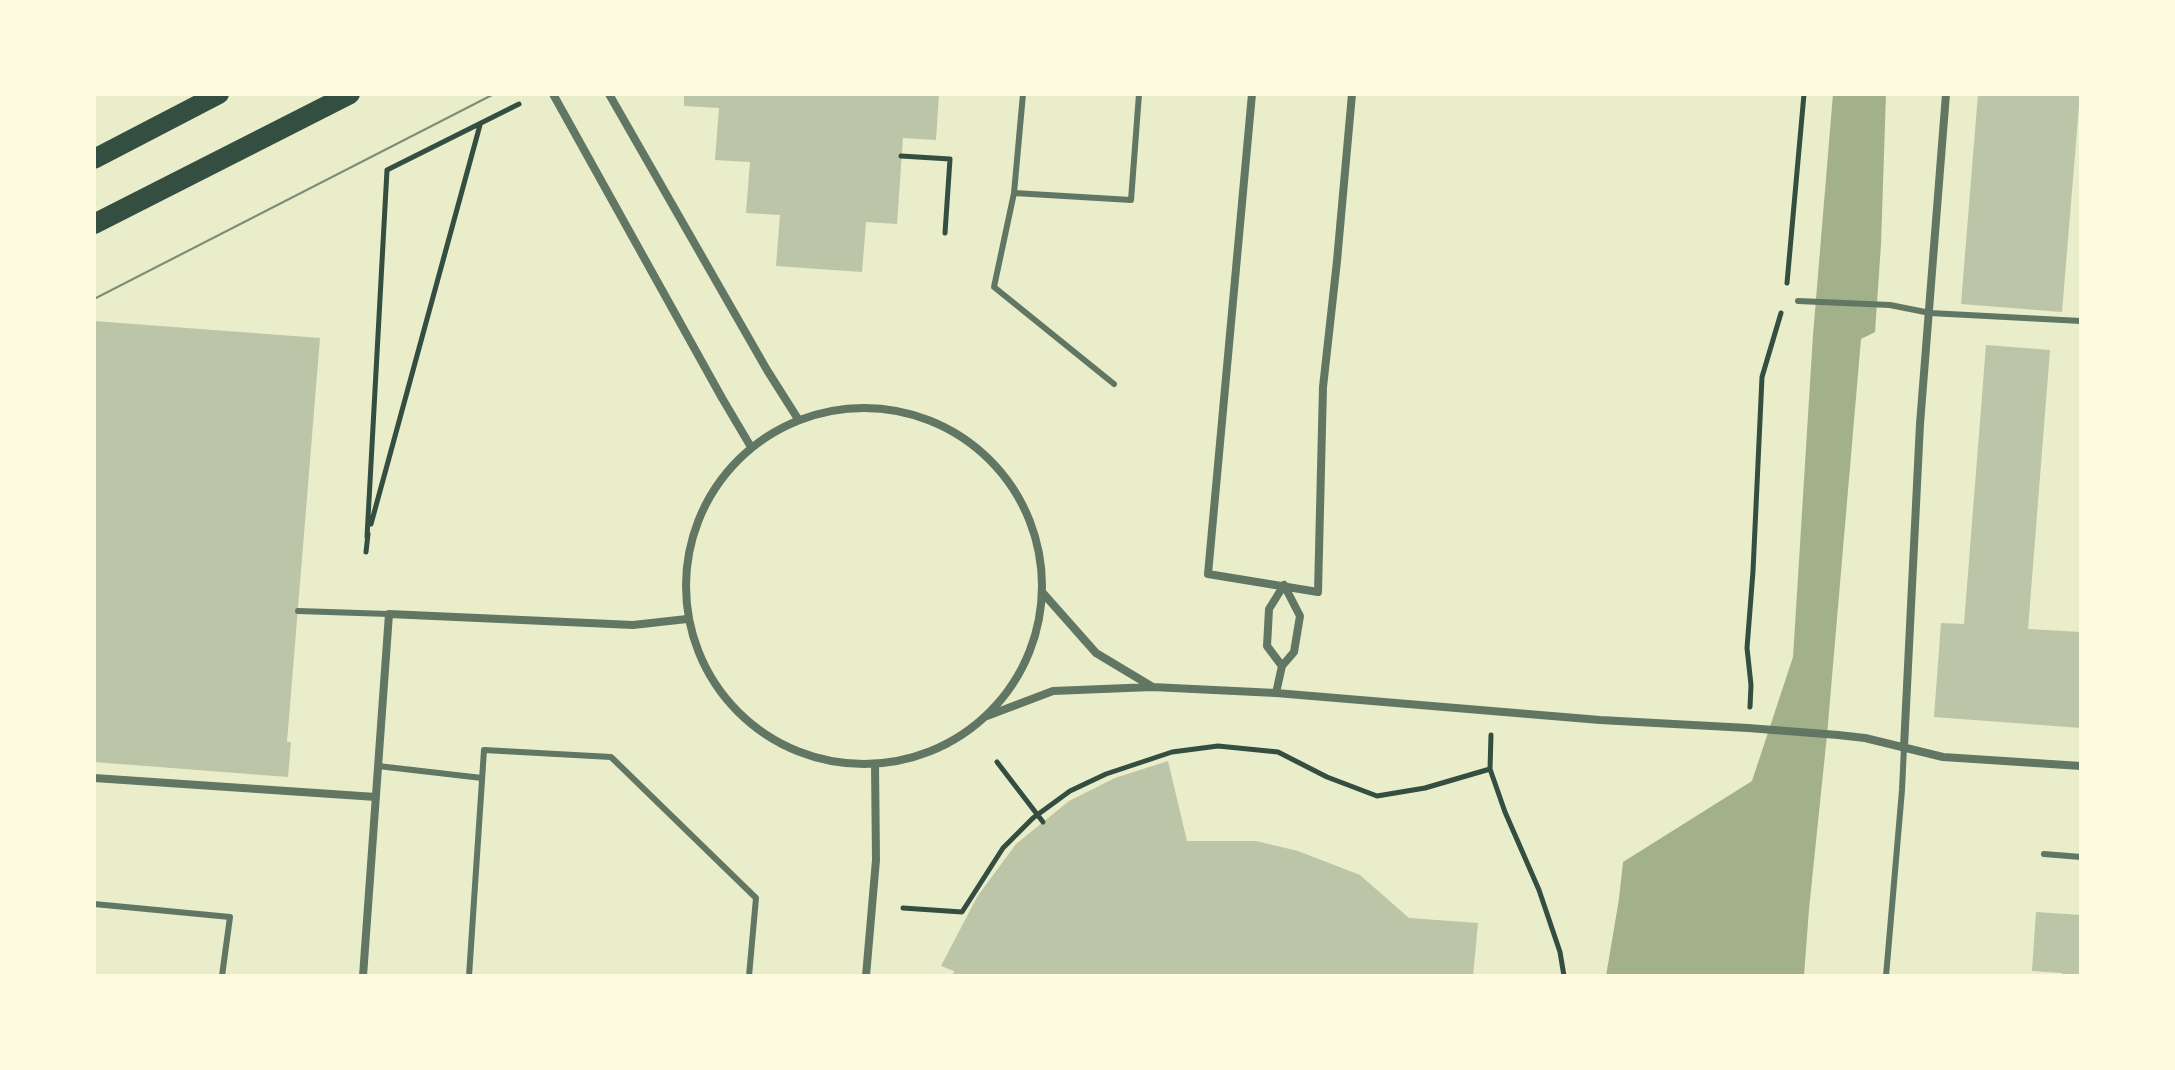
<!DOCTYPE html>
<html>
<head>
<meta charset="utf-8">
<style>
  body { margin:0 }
  #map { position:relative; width:2175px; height:1070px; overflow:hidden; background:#e9edc9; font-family:Bitter,serif }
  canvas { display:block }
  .frame { position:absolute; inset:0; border:96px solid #fefae0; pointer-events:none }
</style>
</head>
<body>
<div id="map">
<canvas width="2175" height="1070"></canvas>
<div class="frame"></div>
</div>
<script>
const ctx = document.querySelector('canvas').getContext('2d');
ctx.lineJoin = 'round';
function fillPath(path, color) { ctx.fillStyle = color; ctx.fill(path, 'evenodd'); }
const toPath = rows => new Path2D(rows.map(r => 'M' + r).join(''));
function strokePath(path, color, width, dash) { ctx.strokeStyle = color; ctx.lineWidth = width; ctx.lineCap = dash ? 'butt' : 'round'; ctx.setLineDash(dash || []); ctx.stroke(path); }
const water = toPath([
  [1833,94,1886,94,1881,244,1875,332,1861,339,1827,735,1809,909,1804,976,1606,976,1619,899,1623,862,1752,781,1793,657,1813,335]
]);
const building = toPath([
  [684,94,939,94,936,140,903,138,897,224,866,222,862,272,776,266,780,215,746,213,750,162,715,160,719,108,684,106],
  [1978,94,2080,94,2062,312,1961,304],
  [94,321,320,338,287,742,291,742,288,777,94,762],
  [1986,345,2050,350,2028,629,2081,632,2081,728,1934,717,1941,623,1964,624],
  [1168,761,1187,841,1256,841,1298,851,1360,875,1409,918,1478,923,1473,976,953,976,954,971,941,966,977,897,1016,844,1069,801,1115,778],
  [2036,912,2081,915,2081,976,2061,976,2062,973,2032,971]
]);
const path = toPath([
  [901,156,950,159,945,233],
  [1787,283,1804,94],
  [371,524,480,125],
  [367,537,387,170,519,104],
  [366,552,368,534],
  [1750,707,1751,685,1747,648,1753,571,1762,377,1781,313],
  [1491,735,1490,769,1505,812,1539,890,1560,952,1564,976],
  [997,762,1043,822],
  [903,908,962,912,1003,848,1033,818,1070,791,1106,774,1172,752,1218,746,1278,752,1327,777,1377,796,1425,788,1490,769]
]);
const service = toPath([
  [1023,94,1014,193,1131,200,1139,94],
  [1014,193,994,287,1114,384],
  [1798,301,1890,305,1930,313,2081,321],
  [298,611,389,614],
  [378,766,482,778],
  [2044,854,2081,857],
  [94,904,230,917,222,976],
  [469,976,484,750,611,757,756,898,749,976],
  [1886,976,1902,790,1904,747]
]);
const minor = toPath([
  [553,94,722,398,751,447],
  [609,94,767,370,798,419],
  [1252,94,1208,574,1318,592,1323,387,1337,261,1352,94],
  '686 586a178 178 0 1 1 356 0a178 178 0 1 1-356 0Z',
  [1042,592,1096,653,1151,686],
  [1282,666,1267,646,1269,609,1284,585],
  [1276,693,1282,666,1294,652,1300,616,1284,585],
  [987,716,1053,691,1152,687,1276,693,1600,720,1748,728,1838,735,1865,738,1943,757,2081,766],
  [1904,747,1920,424,1946,94],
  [94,778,376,797],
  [363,976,389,614,633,625,687,619],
  [866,976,876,860,875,764]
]);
const primary = toPath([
  [94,159,219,94],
  [94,224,350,94]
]);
const tram = toPath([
  [94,299,494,94]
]);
fillPath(water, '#a3b18a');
fillPath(building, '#bcc5a7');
strokePath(path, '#344e41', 5);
strokePath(service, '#617663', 6);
strokePath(minor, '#617663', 8);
strokePath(primary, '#344e41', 20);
strokePath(tram, '#7c8e77', 2);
</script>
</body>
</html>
